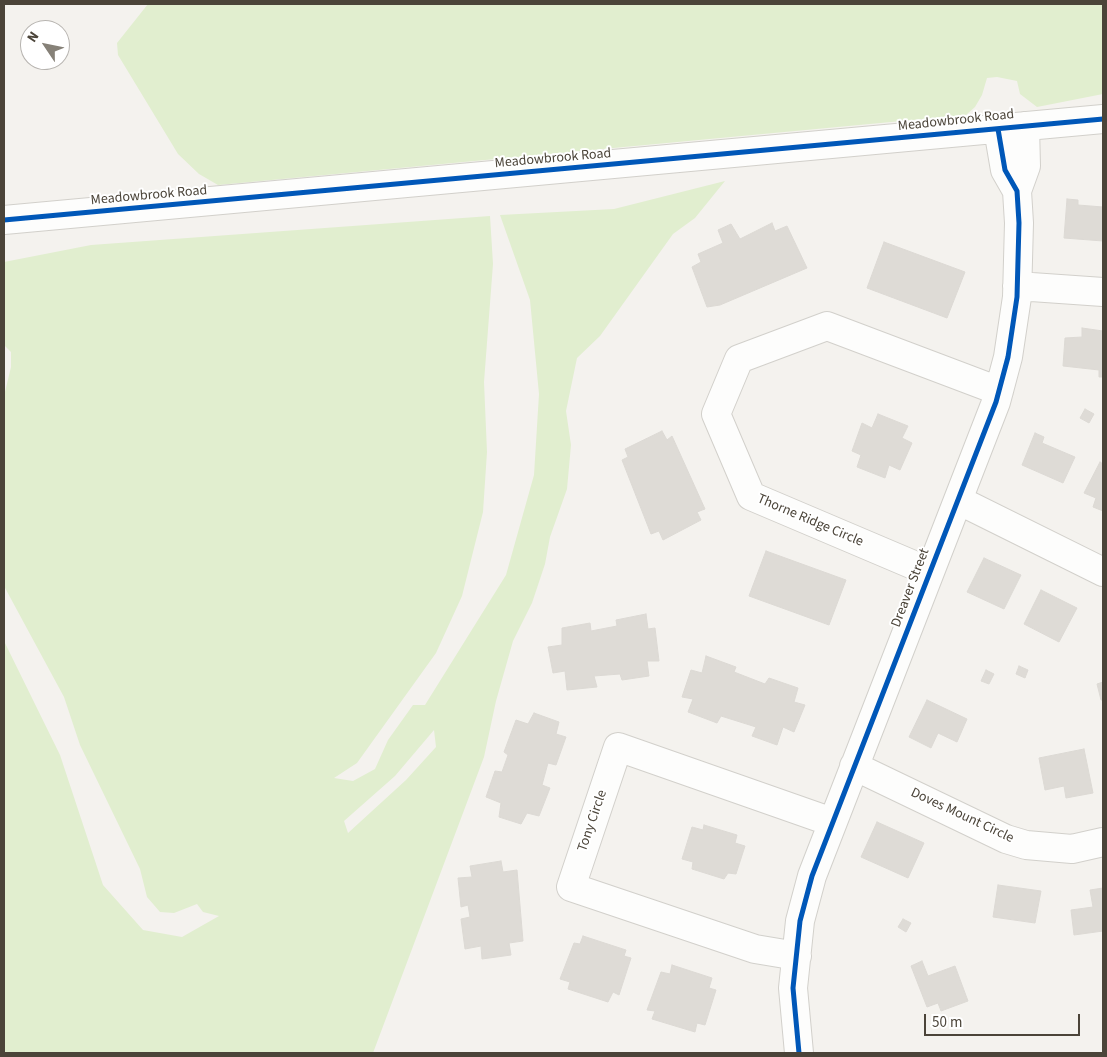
<!DOCTYPE html>
<html>
<head>
<meta charset="utf-8">
<style>
  body { margin:0 }
  #map { position:relative; width:1107px; height:1057px; overflow:hidden; background:#f4f2ee; font-family:"Source Sans 3",sans-serif }
  canvas { display:block }
  .frame { position:absolute; inset:0; border:5px solid #4b4439; pointer-events:none }
  .north { position:absolute; left:20px; top:20px; width:50px; height:50px; box-sizing:border-box; background:#fff; border:1px solid #b7b4b0; border-radius:50%; rotate:304deg; font-size:14px; font-weight:700; line-height:20px; text-align:center; color:#4b4439 }
  .north::after { content:''; display:block; margin:auto; width:18px; height:22px; background:#868178; clip-path:polygon(50% 0,100% 100%,50% 72%,0 100%) }
  .scale { position:absolute; left:924px; top:1014px; width:156px; height:22px; box-sizing:border-box; border:2px solid #4b4439; border-top:0; padding-left:6px; font-size:15px; line-height:18px; white-space:nowrap; color:#4b4439; -webkit-text-stroke:4px #fff; paint-order:stroke }
</style>
</head>
<body>
<div id="map">
<canvas width="1107" height="1057"></canvas>
<div class="frame"></div>
<div class="north">N</div>
<div class="scale">50 m</div>
</div>
<script>
const ctx = document.querySelector('canvas').getContext('2d');
ctx.lineJoin = 'round';
function fillPath(path, color) { ctx.fillStyle = color; ctx.fill(path, 'evenodd'); }
const toPath = rows => new Path2D(rows.map(r => 'M' + r).join(''));
function strokePath(path, color, width, dash) { ctx.strokeStyle = color; ctx.lineWidth = width; ctx.lineCap = dash ? 'butt' : 'round'; ctx.setLineDash(dash || []); ctx.stroke(path); }
function drawText(font, color, halo, rows, align = 'center') {
  ctx.font = font + ' "Source Sans 3",sans-serif'; ctx.lineWidth = 4; ctx.setLineDash([]); ctx.textBaseline = 'middle'; ctx.strokeStyle = halo; ctx.fillStyle = color; for (const [text, x, y, turn = 0] of rows) {
    ctx.save(); ctx.translate(x, y); ctx.rotate((+turn || 0) * Math.PI / 180); ctx.textAlign = isNaN(turn) ? turn : align; if (halo) ctx.strokeText(text, 0, 0); ctx.fillText(text, 0, 0); ctx.restore();
  }
}
const green = toPath([
  [148,4,1103,4,1103,94,1037,107,1020,94,1017,81,997,77,987,78,982,95,975,107,966,115,218,185,199,174,178,154,118,55,117,43],
  [725,181,695,218,673,234,600,336,577,358,566,411,571,445,567,489,550,537,545,564,532,603,513,641,496,701,484,757,373,1053,4,1053,4,641,60,755,103,885,143,930,182,937,219,916,203,912,197,904,174,913,160,912,147,897,140,869,80,745,64,697,4,586,4,396,11,367,11,352,4,345,4,262,91,245,490,216,493,264,484,382,487,452,483,512,462,596,436,653,357,763,334,778,353,781,375,769,388,740,413,705,425,705,506,575,534,475,539,394,530,300,500,215,614,209],
  [434,730,436,747,406,780,348,833,344,821,395,776]
]);
const building = toPath([
  [1067,199,1078,200,1078,205,1103,207,1103,241,1064,238,1067,199],
  [772,223,775,231,787,226,807,268,720,305,707,307,692,267,701,262,698,254,723,243,718,230,731,224,740,239,772,223],
  [884,242,965,272,947,318,867,288,884,242],
  [1082,328,1103,331,1103,377,1099,377,1099,370,1063,366,1065,338,1082,337,1082,328],
  [1085,409,1094,414,1089,423,1080,418,1085,409],
  [878,414,908,426,902,438,912,443,900,470,889,465,885,478,857,467,861,455,852,451,862,423,872,428,878,414],
  [662,431,667,440,672,436,705,509,697,512,701,520,663,540,659,531,651,534,622,460,628,457,625,449,662,431],
  [1035,433,1044,437,1042,443,1075,457,1063,483,1022,465,1035,433],
  [1100,462,1103,464,1103,511,1093,507,1096,498,1084,493,1100,462],
  [766,551,846,580,829,625,749,596,766,551],
  [984,558,1021,575,1004,609,967,592,984,558],
  [1041,590,1077,608,1059,642,1024,624,1041,590],
  [646,614,648,629,655,628,659,661,647,661,649,676,622,680,620,674,594,676,597,687,567,690,565,671,553,673,548,647,562,645,562,628,590,623,591,631,617,626,616,620,646,614],
  [706,656,736,667,734,672,765,684,769,678,798,688,794,702,805,705,794,732,783,727,777,745,752,736,756,727,721,716,717,723,688,712,693,699,682,697,691,670,702,673,706,656],
  [1019,666,1028,670,1025,678,1016,674,1019,666],
  [986,670,994,674,989,684,981,681,986,670],
  [1103,682,1103,700,1101,700,1097,684,1103,682],
  [927,700,967,719,957,742,938,733,931,748,909,737,927,700],
  [534,713,559,722,556,734,566,737,556,765,548,763,542,785,550,788,539,816,527,813,521,824,499,817,501,803,486,797,495,771,502,772,508,755,504,752,516,720,528,724,534,713],
  [1084,749,1093,793,1066,798,1064,786,1045,790,1039,758,1084,749],
  [877,822,924,843,908,878,861,857,877,822],
  [704,825,737,835,735,843,745,846,736,874,728,873,724,879,692,869,693,862,682,859,692,827,703,830,704,825],
  [501,861,503,872,517,870,523,941,509,943,511,955,482,959,481,946,465,949,461,919,470,917,468,905,461,907,458,878,472,877,470,866,501,861],
  [998,885,1041,891,1035,923,993,917,998,885],
  [1103,888,1103,931,1074,935,1071,910,1093,907,1090,890,1103,888],
  [903,919,911,923,906,932,898,927,903,919],
  [583,936,626,950,624,956,631,958,619,995,613,992,608,1002,568,989,570,982,560,979,574,943,580,944,583,936],
  [922,961,928,976,955,966,968,1001,941,1011,938,1003,927,1007,911,966,922,961],
  [672,965,712,978,709,988,716,990,705,1025,697,1023,695,1032,652,1019,655,1011,647,1010,661,972,670,974,672,965]
]);
const minor = toPath([
  [1017,191,1026,166,1025,126],
  [4,220,1103,119],
  [1017,286,1103,292],
  [958,500,1103,572],
  [930,572,751,496,716,414,739,359,827,326,999,391],
  [854,766,1006,839,1026,845,1072,849,1103,842],
  [797,956,755,949,571,887,618,747,832,822],
  [799,1053,793,988,800,921,812,876,996,402,1008,357,1017,297,1019,223,1017,191,1005,170,998,129]
]);
const cycleway = toPath([
  [4,220,1103,119],
  [799,1053,793,988,800,921,812,876,996,402,1008,357,1017,297,1019,223,1017,191,1005,170,998,129]
]);
const streetNames = [
  ["Meadowbrook Road",956,121,-6],
  ["Meadowbrook Road",553,159,-5],
  ["Meadowbrook Road",149,196,-5],
  ["Thorne Ridge Circle",810,521,23],
  ["Dreaver Street",911,588,-69],
  ["Doves Mount Circle",962,816,25],
  ["Tony Circle",593,821,-71]
];
fillPath(green, '#e1eecf');
fillPath(building, '#dedbd6');
strokePath(building, '#dcd9d4', 1);
strokePath(minor, '#d2d0cb', 30);
strokePath(minor, '#fdfdfc', 28);
strokePath(cycleway, '#0057b8', 5);
drawText('14px', '#4b4439', '#fff', streetNames);
</script>
</body>
</html>
